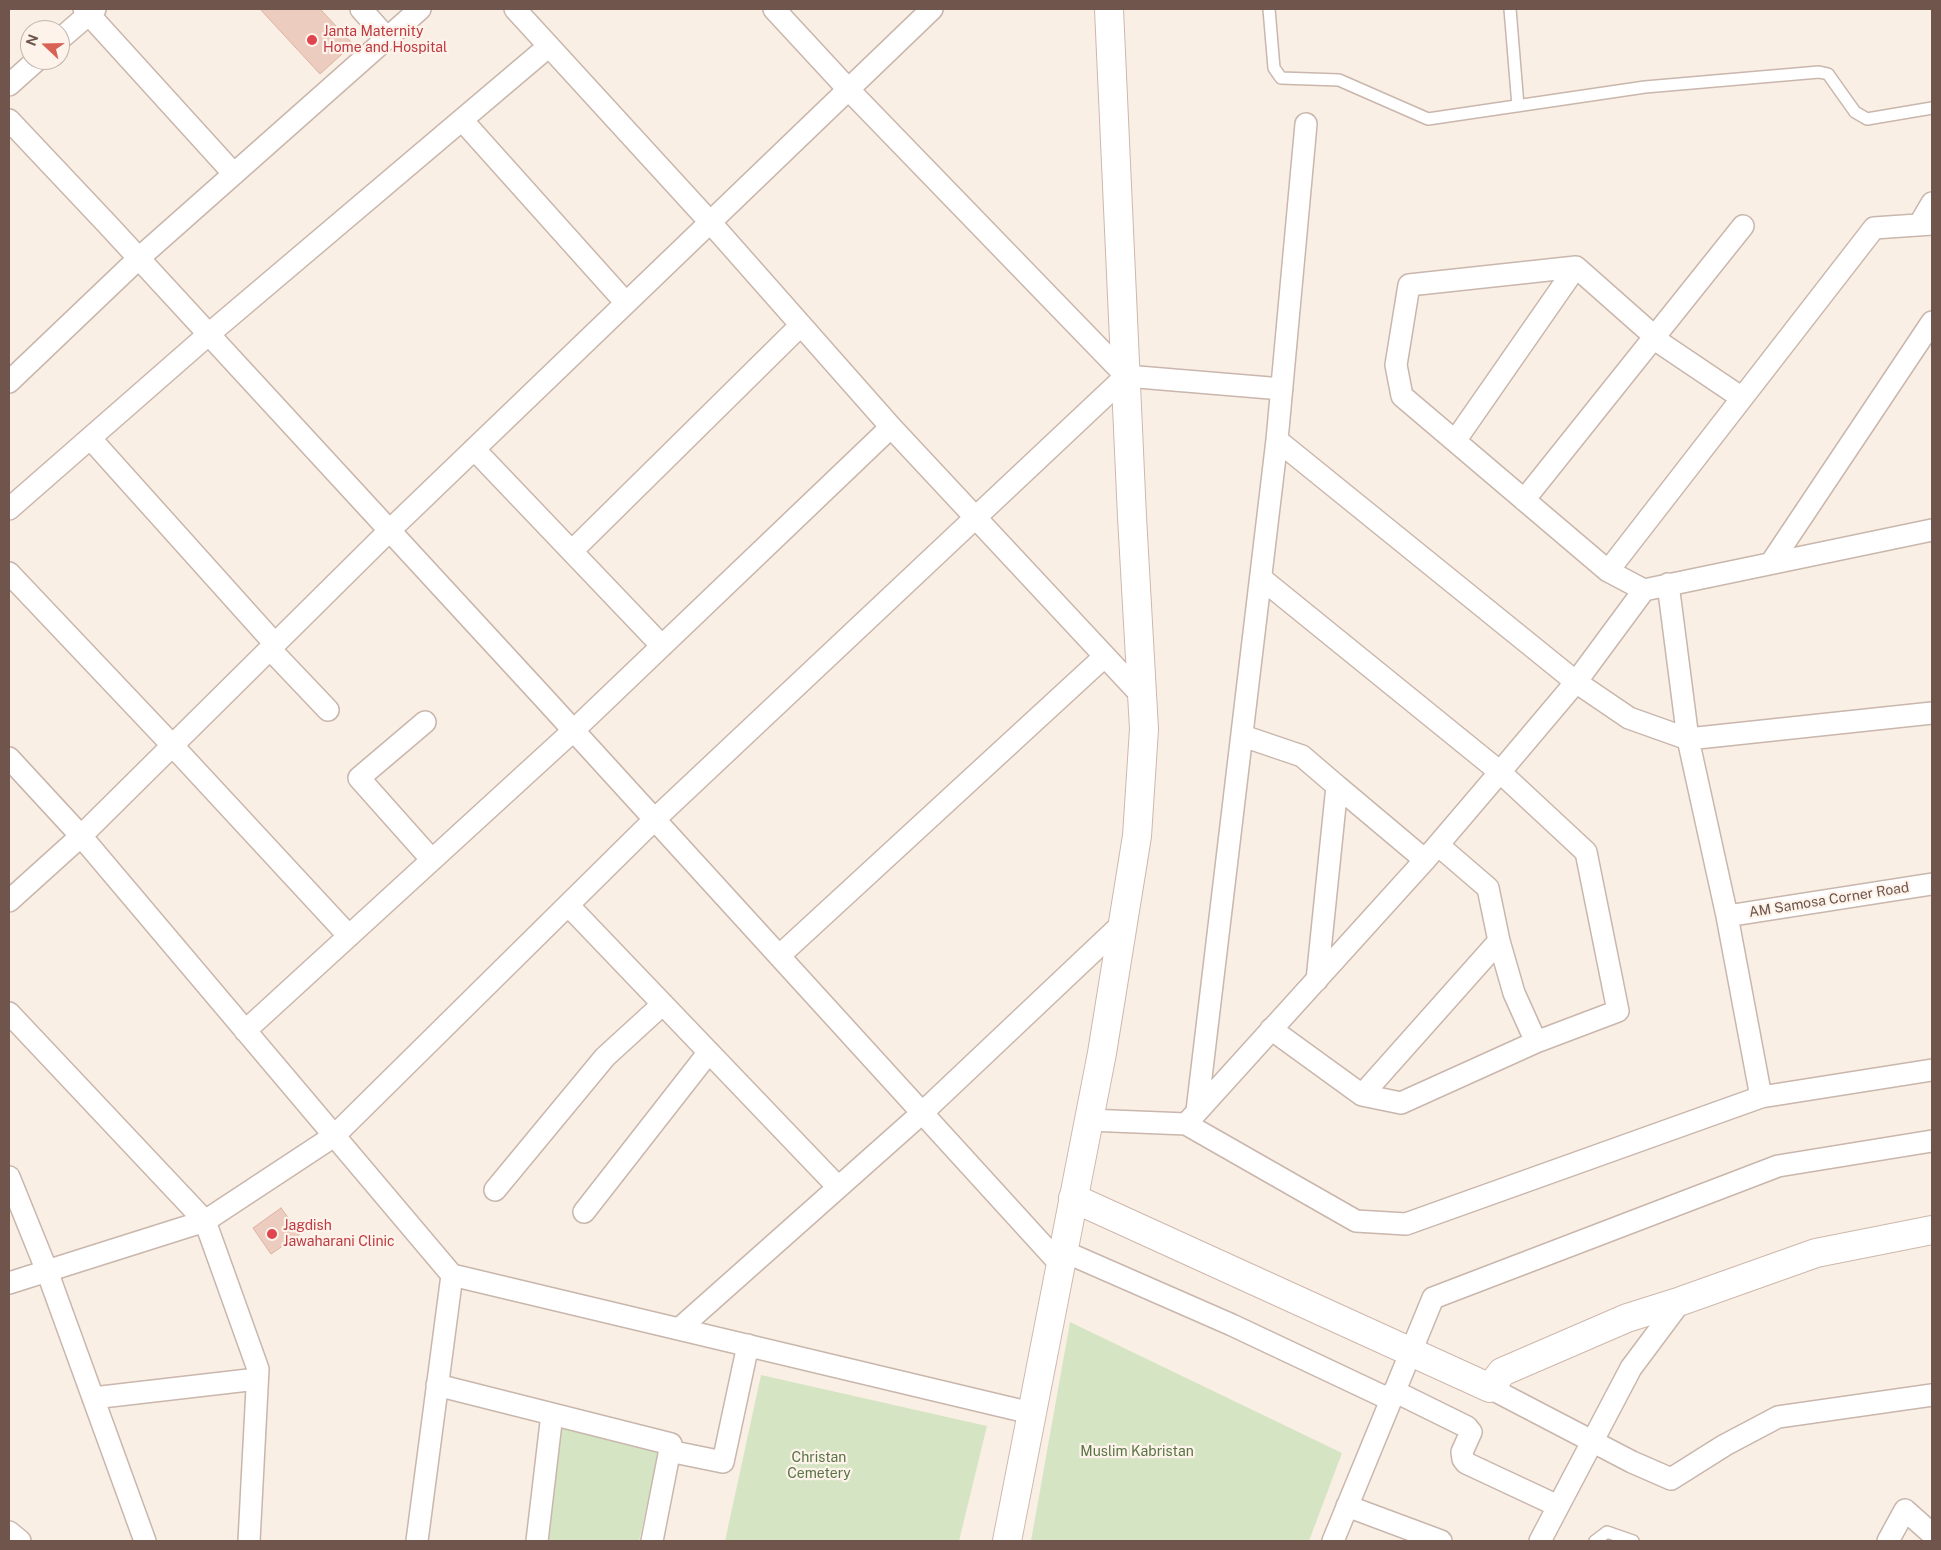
<!DOCTYPE html>
<html>
<head>
<meta charset="utf-8">
<style>
  body { margin:0 }
  #map { position:relative; width:1941px; height:1550px; overflow:hidden; background:#faefe4; font-family:"Public Sans",sans-serif }
  canvas { display:block }
  .frame { position:absolute; inset:0; border:10px solid #6f554c; pointer-events:none }
  .north { position:absolute; left:20px; top:20px; width:50px; height:50px; box-sizing:border-box; background:#fdf3ea; border:1px solid #c4b4ab; border-radius:50%; rotate:291deg; font-size:14px; font-weight:700; line-height:20px; text-align:center; color:#6f554c }
  .north::after { content:''; display:block; margin:auto; width:18px; height:22px; background:#d86355; clip-path:polygon(50% 0,100% 100%,50% 72%,0 100%) }
</style>
</head>
<body>
<div id="map">
<canvas width="1941" height="1550"></canvas>
<div class="frame"></div>
<div class="north">N</div>
</div>
<script>
const ctx = document.querySelector('canvas').getContext('2d');
ctx.lineJoin = 'round';
function fillPath(path, color) { ctx.fillStyle = color; ctx.fill(path, 'evenodd'); }
const toPath = rows => new Path2D(rows.map(r => 'M' + r).join(''));
function strokePath(path, color, width, dash) { ctx.strokeStyle = color; ctx.lineWidth = width; ctx.lineCap = dash ? 'butt' : 'round'; ctx.setLineDash(dash || []); ctx.stroke(path); }
function drawText(font, color, halo, rows, align = 'center') {
  ctx.font = font + ' "Public Sans",sans-serif'; ctx.lineWidth = 4.5; ctx.setLineDash([]); ctx.textBaseline = 'middle'; ctx.strokeStyle = halo; ctx.fillStyle = color; for (const [text, x, y, turn = 0] of rows) {
    ctx.save(); ctx.translate(x, y); ctx.rotate((+turn || 0) * Math.PI / 180); ctx.textAlign = isNaN(turn) ? turn : align; if (halo) ctx.strokeText(text, 0, 0); ctx.fillText(text, 0, 0); ctx.restore();
  }
}
const green = toPath([
  [1070,1322,1342,1453,1309,1541,1031,1541],
  [761,1375,987,1426,959,1541,725,1541],
  [559,1427,660,1447,639,1541,546,1541]
]);
const building = toPath([
  [260,9,320,9,353,44,320,74,260,9],
  [281,1208,300,1234,271,1254,253,1228,281,1208]
]);
const lane = toPath([
  [1269,9,1274,68,1281,78,1339,80,1428,119,1645,87,1819,72,1828,74,1855,112,1867,119,1932,108],
  [1510,9,1518,106],
  [1595,1541,1607,1532,1633,1541]
]);
const street = toPath([
  [84,9,234,174],
  [361,9,387,38],
  [774,9,848,89,1126,376,1282,389],
  [60,39,95,9],
  [9,85,37,60],
  [9,120,109,226,543,697,1060,1264],
  [462,120,626,303],
  [1919,225,1932,203],
  [9,382,139,258,420,9],
  [891,427,1143,697],
  [90,438,275,644],
  [1277,440,1576,682,1629,718,1688,739,1932,713],
  [1455,441,1576,267],
  [474,449,662,646],
  [1524,500,1743,226],
  [9,509,209,334,549,46],
  [572,551,801,325],
  [1771,563,1932,322],
  [1608,571,1874,228,1932,224],
  [9,573,172,745,349,936],
  [1262,579,1500,772,1586,852,1618,1011,1536,1042,1401,1103,1362,1095,1271,1029],
  [1644,590,1608,571,1402,396,1396,365,1409,285,1576,267,1654,336,1653,338,1742,398],
  [270,649,328,710],
  [425,722,359,778,432,860],
  [1243,736,1302,756,1337,786],
  [9,758,81,836,452,1275,1031,1413],
  [9,901,81,836,390,530,932,9],
  [568,905,838,1187],
  [1727,916,1932,884],
  [1499,941,1514,993,1536,1042],
  [779,956,1104,657],
  [1317,980,1337,786,1425,860],
  [9,1013,205,1221,258,1369,249,1541],
  [245,1031,574,730,891,427,710,222,515,9],
  [1362,1095,1499,941,1488,888,1438,845],
  [1761,1097,1932,1070],
  [1197,1111,1277,440,1306,124],
  [1088,1120,1186,1124,1356,1221,1406,1224,1761,1097,1727,916,1688,739,1668,584],
  [1186,1124,1425,860,1500,772,1576,682,1644,590,1932,530],
  [9,1177,47,1271,145,1541],
  [495,1190,605,1057,663,1004],
  [584,1212,709,1052],
  [1063,1251,1232,1325,1391,1400],
  [9,1283,205,1221,334,1136,655,819,1126,376],
  [679,1329,922,1113,1122,924],
  [437,1385,671,1444,652,1541],
  [1490,1388,1632,1462,1671,1479,1725,1445,1778,1417,1932,1395],
  [1394,1391,1467,1427,1471,1432,1462,1452,1463,1459,1466,1463,1558,1506],
  [93,1398,257,1379],
  [669,1451,723,1462,748,1345],
  [1347,1506,1441,1541],
  [9,1532,20,1541],
  [417,1541,452,1275],
  [537,1541,552,1414],
  [1333,1541,1433,1298,1778,1166,1932,1141],
  [1540,1541,1631,1368,1681,1301],
  [1888,1541,1905,1510,1932,1534]
]);
const secondary = toPath([
  [1073,1198,1490,1388,1502,1372,1627,1318,1681,1301,1816,1253,1932,1230],
  [1007,1541,1102,1053,1137,836,1144,729,1132,517,1109,9]
]);
const markers = [
  [312,40,6,"#e0444e"],
  [272,1234,6,"#e0444e"]
];
const healthNames = [
  ["Janta Maternity",323,32],
  ["Home and Hospital",323,48],
  ["Jagdish",283,1226],
  ["Jawaharani Clinic",283,1242]
];
const streetNames = [
  ["AM Samosa Corner Road",1829,900,-9]
];
const parkNames = [
  ["Muslim Kabristan",1137,1452],
  ["Christan",819,1458],
  ["Cemetery",819,1474]
];
fillPath(green, '#d5e5c4');
fillPath(building, '#ecccbe');
strokePath(building, '#ddb1a0', 1);
strokePath(lane, '#c9b6ac', 14);
strokePath(street, '#c9b6ac', 24);
strokePath(secondary, '#ceb7ac', 30);
strokePath(lane, '#fff', 11);
strokePath(street, '#fff', 21);
strokePath(secondary, '#fff', 28);
for (const [x, y, r, color] of markers) { const dot = new Path2D(); dot.arc(x, y, r, 0, 2 * Math.PI); ctx.fillStyle = color; ctx.fill(dot); strokePath(dot, '#fdf3ea', 2); }
drawText('14px', '#be3a42', '#fdf3ea', healthNames, 'left');
drawText('14px', '#6f554c', '#fdf3ea', streetNames);
drawText('14px', '#587445', '#fdf3ea', parkNames);
</script>
</body>
</html>
